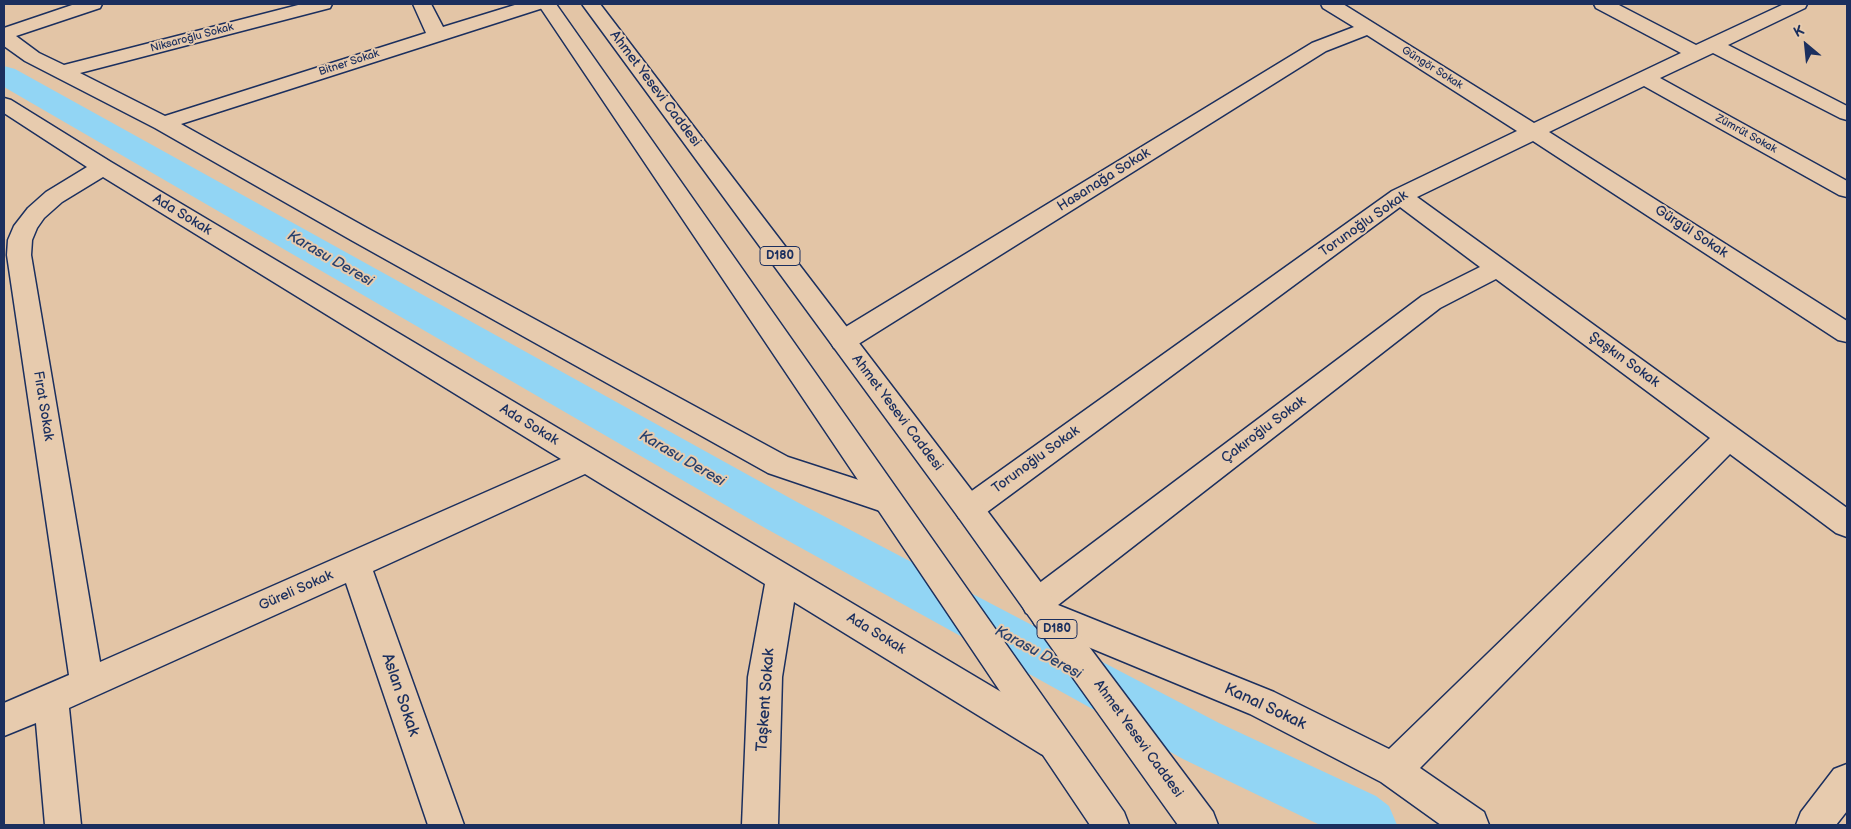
<!DOCTYPE html>
<html>
<head>
<meta charset="utf-8">
<style>
  body { margin:0 }
  #map { position:relative; width:1851px; height:829px; overflow:hidden; background:#e3c5a6; font-family:"Balsamiq Sans",sans-serif }
  canvas { display:block }
  .frame { position:absolute; inset:0; border:5px solid #1b2f5e; pointer-events:none }
  .north { position:absolute; left:1781px; top:20px; width:50px; height:50px; -webkit-text-stroke:4px #e7cbae; paint-order:stroke; rotate:332deg; font-size:14px; font-weight:700; line-height:20px; text-align:center; color:#1b2f5e }
  .north::after { content:''; display:block; margin:auto; width:18px; height:22px; background:#1b2f5e; clip-path:polygon(50% 0,100% 100%,50% 72%,0 100%) }
</style>
</head>
<body>
<div id="map">
<canvas width="1851" height="829"></canvas>
<div class="frame"></div>
<div class="north">K</div>
</div>
<script>
const ctx = document.querySelector('canvas').getContext('2d');
ctx.lineJoin = 'round';
const toPath = rows => new Path2D(rows.map(r => 'M' + r).join(''));
function fillPath(path, color) { ctx.fillStyle = color; ctx.fill(path, 'evenodd'); }
function strokePath(path, color, width, dash) { ctx.strokeStyle = color; ctx.lineWidth = width; ctx.lineCap = dash ? 'butt' : 'round'; ctx.setLineDash(dash || []); ctx.stroke(path); }
function drawText(font, color, halo, rows, align = 'center') {
  ctx.font = font + ' "Balsamiq Sans",sans-serif'; ctx.lineWidth = 4; ctx.setLineDash([]); ctx.textBaseline = 'middle'; ctx.strokeStyle = halo; ctx.fillStyle = color; for (const [text, x, y, turn = 0] of rows) {
    ctx.save(); ctx.translate(x, y); ctx.rotate((+turn || 0) * Math.PI / 180); ctx.textAlign = isNaN(turn) ? turn : align; if (halo) ctx.strokeText(text, 0, 0); ctx.fillText(text, 0, 0); ctx.restore();
  }
}
const canal = toPath([
  [4,66,15,69,797,502,1219,723,1376,796,1389,806,1397,825,1320,825,1183,759,765,528,4,87,4,66]
]);
const minor = toPath([
  [75,4,102,4,100,8,16,36,39,53,64,65,302,4,332,4,330,8,80,73,165,116,426,33,413,4,431,4,443,27,518,4,545,4,543,8,181,124,367,228,788,457,899,493,904,502,899,511,889,514,768,473,351,240,155,128,25,61,4,46,4,28,75,4],
  [1321,4,1343,4,1534,123,1681,53,1596,8,1594,4,1617,4,1696,45,1784,4,1807,4,1805,8,1728,45,1847,106,1847,120,1840,118,1713,53,1660,78,1847,181,1847,197,1839,195,1644,86,1549,132,1847,321,1847,342,1838,340,1533,141,1417,197,1847,508,1847,537,1836,533,1730,454,1420,768,1484,812,1489,825,1441,825,1381,782,1250,714,1035,625,1030,615,1026,613,1021,603,1026,593,1422,296,1480,267,1400,207,979,518,969,521,959,518,954,509,959,500,1392,191,1517,131,1367,35,1326,51,852,348,843,350,834,348,830,341,834,334,1312,43,1354,27,1323,8,1321,4],
  [1496,279,1710,438,1389,749,1274,692,1058,605,1440,308,1496,279],
  [4,98,11,100,111,162,1065,730,1070,742,1065,754,1053,759,1041,754,794,602,782,677,778,825,742,825,748,677,765,584,585,474,373,571,464,825,428,825,346,583,69,708,81,825,45,825,36,723,4,736,4,703,69,675,7,255,8,240,14,226,28,208,46,192,87,167,4,113,4,98],
  [103,177,561,459,100,662,31,255,32,240,37,228,44,218,62,202,103,177],
  [1847,764,1847,811,1836,825,1796,825,1801,812,1834,769,1847,764]
]);
const highway = toPath([
  [538,4,556,4,1124,812,1129,825,1090,825,538,4],
  [582,4,600,4,979,500,1213,812,1218,825,1178,825,959,518,582,4]
]);
const farStreetnames = [
  ["Niksaroğlu Sokak",192,38,-15],
  ["Bitner Sokak",349,63,-18],
  ["Güngör Sokak",1432,68,32],
  ["Zümrüt Sokak",1746,134,29]
];
const shields = [
  [780,256,40],
  [1057,629,40]
];
const shieldNames = [
  ["D180",780,256],
  ["D180",1057,629]
];
const streetNames = [
  ["Ahmet Yesevi Caddesi",655,89,53],
  ["Hasanağa Sokak",1104,180,-32],
  ["Ada Sokak",182,215,31],
  ["Torunoğlu Sokak",1364,224,-35],
  ["Gürgül Sokak",1691,232,33],
  ["Şaşkın Sokak",1624,360,36],
  ["Fırat Sokak",43,406,81],
  ["Ahmet Yesevi Caddesi",897,413,53],
  ["Ada Sokak",529,425,31],
  ["Çakıroğlu Sokak",1264,430,-37],
  ["Torunoğlu Sokak",1036,460,-36],
  ["Güreli Sokak",296,591,-24],
  ["Ada Sokak",876,634,31],
  ["Ahmet Yesevi Caddesi",1138,739,54]
];
const waterNames = [
  ["Karasu Deresi",330,259,30],
  ["Karasu Deresi",682,459,30],
  ["Karasu Deresi",1038,653,28]
];
const nearStreetnames = [
  ["Aslan Sokak",400,695,71],
  ["Taşkent Sokak",766,700,-86],
  ["Kanal Sokak",1265,707,25]
];
fillPath(canal, '#92d5f4');
strokePath(minor, '#1b2f5e', 3);
strokePath(highway, '#1b2f5e', 3);
fillPath(minor, '#e7cbae');
fillPath(highway, '#e7cbae');
drawText('11px', '#1b2f5e', '#e7cbae', farStreetnames);
for (const [x, y, w] of shields) { const box = new Path2D(); box.roundRect(x - w / 2, y - 9.5, w, 19, 4); ctx.fillStyle = '#e7cbae'; ctx.fill(box); strokePath(box, '#1b2f5e', 1); }
drawText('bold 12px', '#1b2f5e', null, shieldNames);
drawText('14px', '#1b2f5e', '#e7cbae', streetNames);
drawText('italic 15px', '#27406d', '#e7cbae', waterNames);
drawText('16px', '#1b2f5e', '#e7cbae', nearStreetnames);
</script>
</body>
</html>
